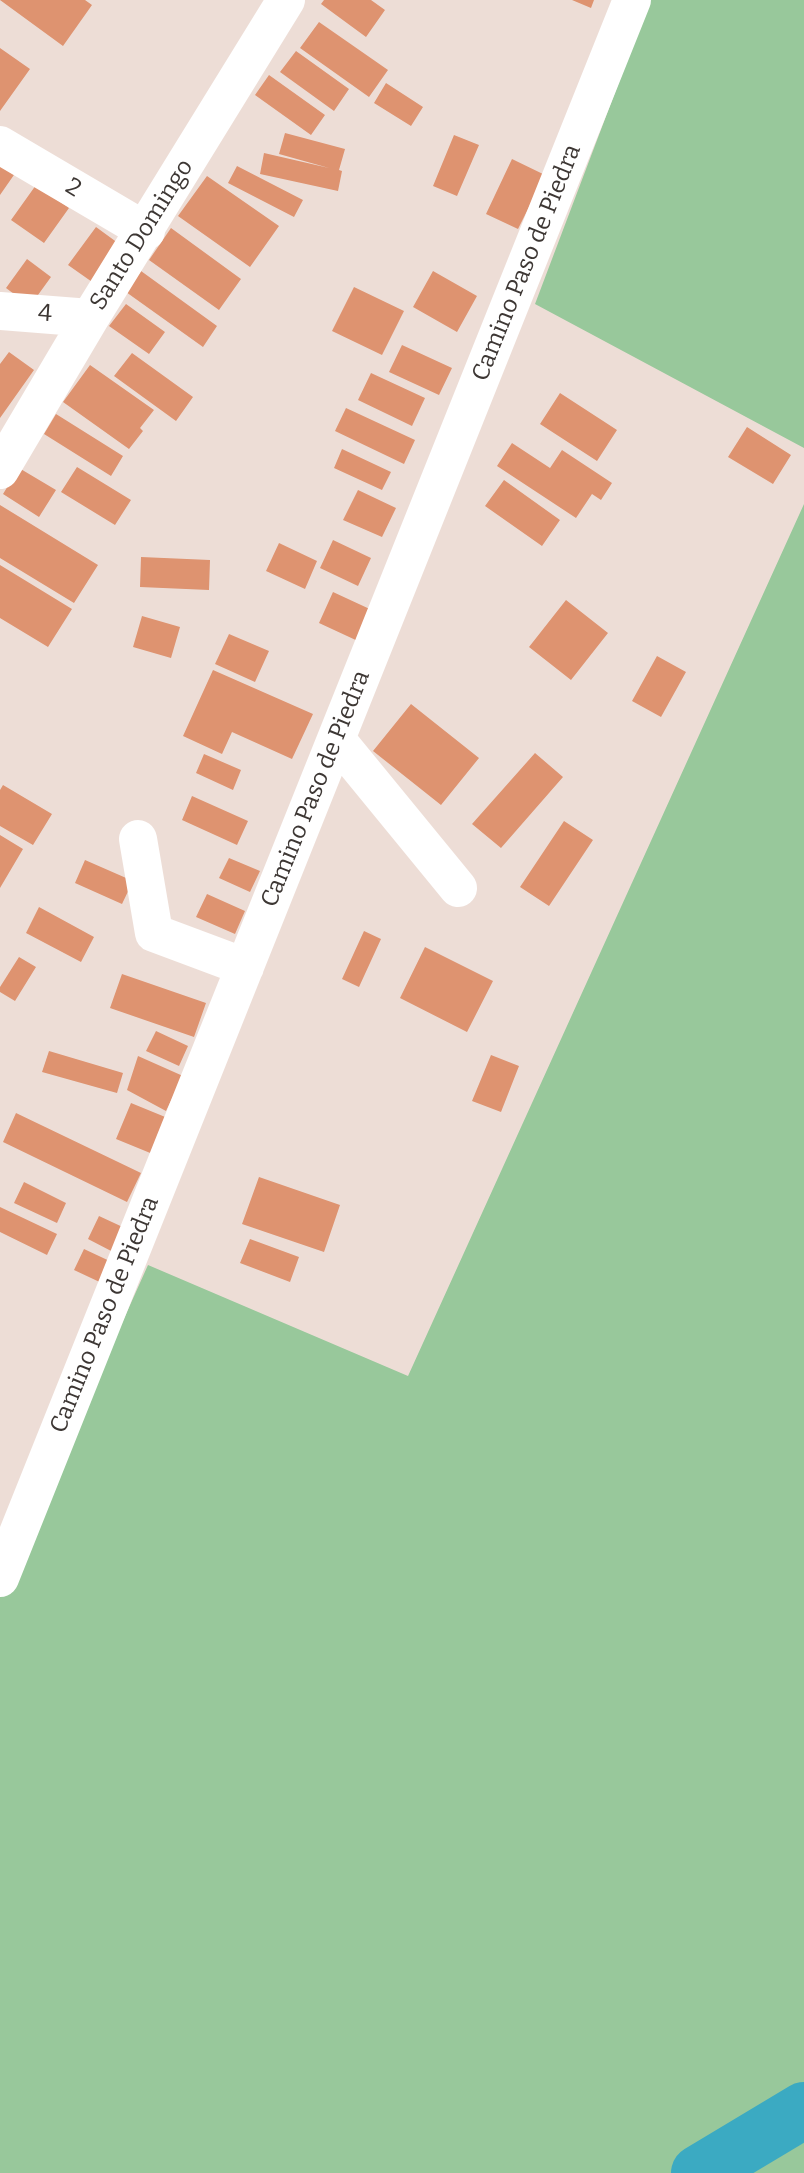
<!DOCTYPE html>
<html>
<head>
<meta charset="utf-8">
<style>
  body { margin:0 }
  canvas { display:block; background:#edddd6 }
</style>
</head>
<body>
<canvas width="804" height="2173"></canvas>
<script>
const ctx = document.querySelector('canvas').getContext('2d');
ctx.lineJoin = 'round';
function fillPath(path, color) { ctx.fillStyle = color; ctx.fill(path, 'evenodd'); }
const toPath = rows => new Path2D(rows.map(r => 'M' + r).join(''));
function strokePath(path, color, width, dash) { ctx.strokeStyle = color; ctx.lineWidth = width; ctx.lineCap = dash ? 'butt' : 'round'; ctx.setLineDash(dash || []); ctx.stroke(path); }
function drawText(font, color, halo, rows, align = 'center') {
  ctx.font = font + ' Bitter,serif'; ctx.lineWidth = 6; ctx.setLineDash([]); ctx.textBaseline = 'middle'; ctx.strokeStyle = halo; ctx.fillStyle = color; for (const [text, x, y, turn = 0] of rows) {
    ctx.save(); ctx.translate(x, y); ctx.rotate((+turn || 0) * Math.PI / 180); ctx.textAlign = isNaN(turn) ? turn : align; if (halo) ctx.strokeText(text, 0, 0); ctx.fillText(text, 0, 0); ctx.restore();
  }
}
const green = toPath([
  [650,0,804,0,804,448,535,304],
  [804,504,804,2173,0,2173,0,1595,148,1265,408,1376]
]);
const river = toPath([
  [699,2173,804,2110]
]);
const building = toPath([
  [0,0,85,0,92,5,63,46],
  [324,0,371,0,385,10,366,37,321,4],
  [572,0,594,0,591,8],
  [319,22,388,70,369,97,300,48],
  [0,48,30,69,0,111],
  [296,51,349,89,334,111,280,72],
  [269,75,325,115,311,135,255,95],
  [386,83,423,107,411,126,374,103],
  [285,133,345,149,339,170,342,171,338,191,260,174,264,153,329,168,279,154],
  [454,135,479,145,457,196,433,186],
  [512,159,545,175,518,229,486,214],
  [0,161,16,172,0,195],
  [237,166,303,200,294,217,228,183],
  [207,176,279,226,250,267,178,216],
  [36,185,69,208,44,243,11,220],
  [96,227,122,246,95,284,68,265],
  [171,228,241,279,219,310,149,260],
  [27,259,51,277,30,306,6,288],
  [141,271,217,326,203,347,126,292],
  [433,271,477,296,457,332,413,307],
  [354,287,404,311,382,355,332,331],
  [126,304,165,332,149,354,109,326],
  [402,345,452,368,439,395,389,372],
  [9,352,34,370,0,418,0,364],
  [132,353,193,397,176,421,114,376],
  [90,365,154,410,140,428,143,431,129,449,63,402],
  [371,373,425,398,412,426,358,400],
  [560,393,617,430,597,461,540,424],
  [346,408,415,440,404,464,335,431],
  [56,414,123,456,111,476,44,434],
  [747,427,791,455,773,484,728,457],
  [512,443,550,468,562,450,612,483,601,500,592,494,576,518,497,466],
  [342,449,391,472,382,490,334,468],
  [77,467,131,500,115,525,61,492],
  [19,468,56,490,39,517,3,494],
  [504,480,560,520,542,546,485,506],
  [358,490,396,508,382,537,343,520],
  [0,505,98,565,74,603,0,558],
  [333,540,371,558,358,586,320,568],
  [279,543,317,561,305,589,266,571],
  [141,557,210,560,209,590,140,587],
  [0,565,72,609,48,647,0,618],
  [333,592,374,611,360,642,319,623],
  [566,600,608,633,571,680,529,647],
  [142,616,180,627,171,658,133,647],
  [229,634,269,651,255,682,215,664],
  [657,656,686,672,661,717,632,701],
  [213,670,313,714,292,759,232,732,222,754,183,736],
  [411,704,479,758,441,805,373,751],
  [535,753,563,777,501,848,472,824],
  [204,754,241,770,233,790,196,773],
  [3,785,52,814,33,845,0,826,0,790],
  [192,796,248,821,237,845,182,820],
  [564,821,593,840,549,906,520,887],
  [0,835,23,849,0,888],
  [229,858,260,871,250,892,219,878],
  [85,860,133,881,122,904,75,883],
  [207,894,245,911,235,934,196,917],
  [39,907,94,937,81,962,26,933],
  [364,931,381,939,359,987,342,979],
  [425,947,493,981,467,1032,400,998],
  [19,957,36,967,15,1001,0,992,0,987],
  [122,974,206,1003,194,1037,110,1008],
  [156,1031,188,1046,179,1066,146,1051],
  [49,1051,123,1073,117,1093,42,1072],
  [491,1055,519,1066,501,1112,472,1101],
  [138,1056,183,1076,166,1111,127,1090],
  [131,1103,175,1121,160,1157,116,1139],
  [16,1113,141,1173,127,1202,3,1142],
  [259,1177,340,1205,324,1252,242,1224],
  [24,1182,66,1203,57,1223,14,1203],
  [0,1207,57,1234,47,1255,0,1232],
  [99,1216,127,1229,115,1253,88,1239],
  [250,1239,299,1257,290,1282,240,1263],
  [84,1249,116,1264,106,1285,74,1270]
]);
const minor = toPath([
  [0,145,146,231],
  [0,311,90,318],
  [0,470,90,318,286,0],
  [336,739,458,888],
  [138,839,154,933,245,967],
  [0,1578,632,0]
]);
const streetNames = [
  ["2",73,188,31],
  ["Santo Domingo",142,235,-58],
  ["Camino Paso de Piedra",527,263,-68],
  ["4",45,314,4],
  ["Camino Paso de Piedra",316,789,-68],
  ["Camino Paso de Piedra",105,1315,-68]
];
fillPath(green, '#98c89b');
strokePath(river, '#3baac2', 56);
fillPath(building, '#de9370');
strokePath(minor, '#fff', 38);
drawText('24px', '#3d3734', '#fff', streetNames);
</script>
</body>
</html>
